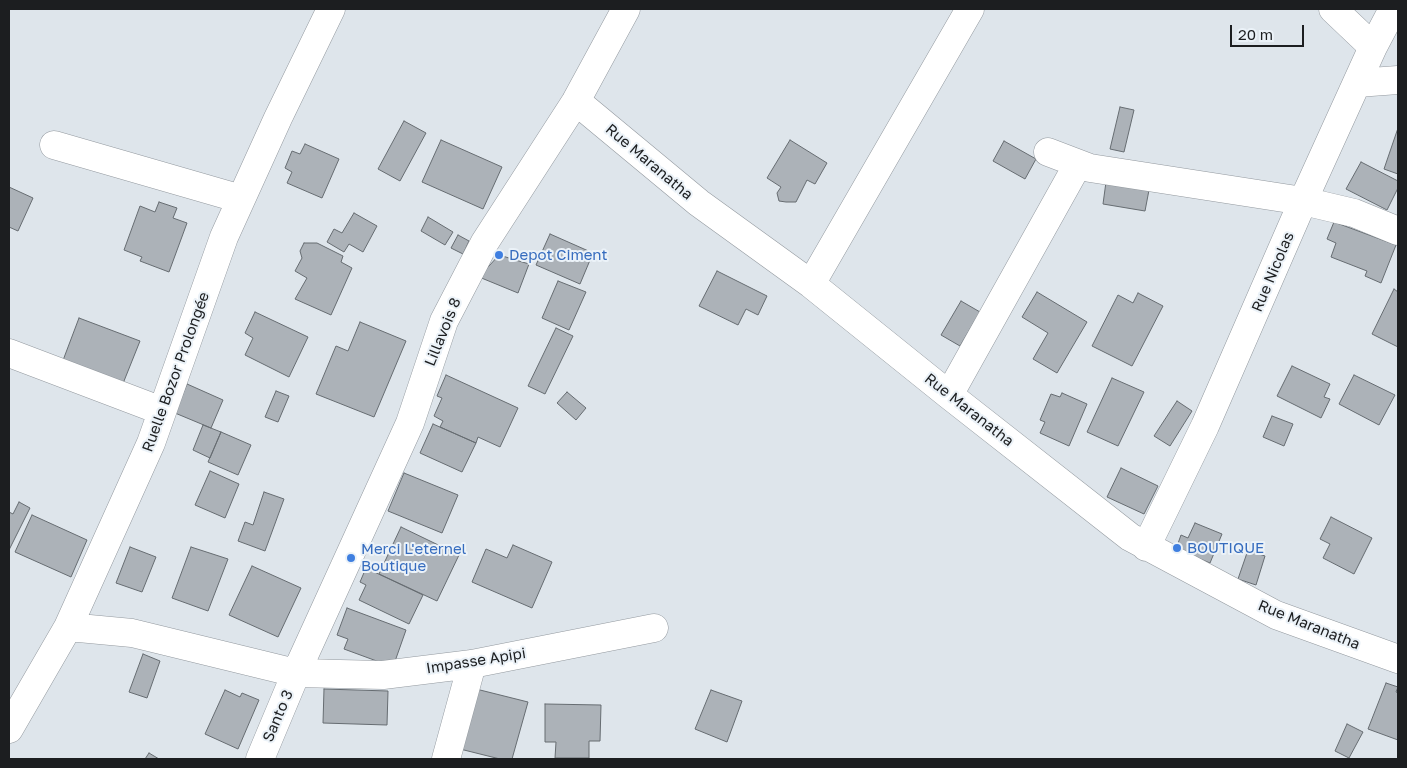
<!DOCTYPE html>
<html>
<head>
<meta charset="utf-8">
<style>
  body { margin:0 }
  #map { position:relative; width:1407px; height:768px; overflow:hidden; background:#dee5eb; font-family:"Golos Text",sans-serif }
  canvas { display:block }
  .frame { position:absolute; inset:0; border:10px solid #1c1e20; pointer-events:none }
  .scale { position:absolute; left:1230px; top:25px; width:74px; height:22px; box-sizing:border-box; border:2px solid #1c1e20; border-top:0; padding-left:6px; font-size:15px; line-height:18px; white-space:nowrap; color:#1c1e20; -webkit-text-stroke:4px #ebf2f8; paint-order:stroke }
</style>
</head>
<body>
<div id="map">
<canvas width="1407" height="768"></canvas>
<div class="frame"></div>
<div class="scale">20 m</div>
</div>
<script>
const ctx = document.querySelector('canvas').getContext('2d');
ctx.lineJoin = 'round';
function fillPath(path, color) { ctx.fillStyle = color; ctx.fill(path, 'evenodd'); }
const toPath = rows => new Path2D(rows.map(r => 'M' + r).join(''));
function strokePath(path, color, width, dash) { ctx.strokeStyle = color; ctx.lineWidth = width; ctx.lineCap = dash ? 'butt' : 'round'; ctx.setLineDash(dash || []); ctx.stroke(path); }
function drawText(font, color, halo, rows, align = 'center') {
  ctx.font = font + ' "Golos Text",sans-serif'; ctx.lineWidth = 4; ctx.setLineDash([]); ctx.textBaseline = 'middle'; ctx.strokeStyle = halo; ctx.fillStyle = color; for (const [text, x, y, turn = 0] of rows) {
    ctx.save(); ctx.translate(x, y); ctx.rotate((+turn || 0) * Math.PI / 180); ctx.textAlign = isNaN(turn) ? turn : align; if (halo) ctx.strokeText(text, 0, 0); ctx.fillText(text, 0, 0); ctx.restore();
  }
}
const building = toPath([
  [1120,107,1134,110,1124,152,1110,149,1120,107],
  [404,121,426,133,400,181,378,169,404,121],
  [1398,128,1398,174,1384,169,1398,128],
  [441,140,502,167,483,209,422,182,441,140],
  [790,140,827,163,815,184,807,180,796,202,786,202,779,201,777,193,781,187,767,178,790,140],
  [1004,141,1036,159,1025,179,993,161,1004,141],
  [305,144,339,159,322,198,287,183,292,172,285,168,292,151,300,154,305,144],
  [1361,162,1398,181,1398,188,1387,210,1346,189,1361,162],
  [1106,182,1149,190,1145,211,1103,204,1106,182],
  [9,187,33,198,18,231,9,227,9,187],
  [159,202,177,208,173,218,187,223,169,272,140,261,142,257,124,250,140,206,155,212,159,202],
  [354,213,377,226,363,252,349,244,344,252,327,242,334,229,342,233,354,213],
  [428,217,453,232,445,245,421,231,428,217],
  [1334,222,1396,245,1381,283,1365,276,1367,271,1331,257,1336,243,1327,239,1334,222],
  [550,234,593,253,580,284,536,265,550,234],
  [458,235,469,241,463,254,451,248,458,235],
  [304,243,317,243,343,256,341,262,352,268,331,315,295,299,307,278,295,271,302,258,300,251,304,243],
  [499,255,529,264,518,293,479,277,499,255],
  [717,271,767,296,758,315,746,309,738,325,699,306,717,271],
  [558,281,586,292,569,330,542,318,558,281],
  [1394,289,1398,292,1398,347,1372,334,1394,289],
  [1037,292,1087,322,1057,373,1033,359,1048,333,1022,317,1037,292],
  [1138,293,1163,306,1132,366,1092,346,1118,295,1133,303,1138,293],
  [961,301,980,312,960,346,941,335,961,301],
  [255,312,308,337,289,377,245,355,253,338,245,333,255,312],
  [79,318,140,341,122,386,62,363,79,318],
  [360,322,406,341,374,417,316,394,336,346,348,351,360,322],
  [556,328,573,336,545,394,528,386,556,328],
  [1292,366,1330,384,1324,397,1330,399,1321,418,1277,396,1292,366],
  [446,375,518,408,500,447,478,437,476,443,440,427,443,421,434,416,442,398,437,396,446,375],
  [1354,375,1395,395,1379,425,1339,404,1354,375],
  [1112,378,1144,392,1118,446,1087,432,1112,378],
  [187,384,223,400,211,428,175,413,187,384],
  [276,391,289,396,278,422,265,417,276,391],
  [567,392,586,408,576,420,557,403,567,392],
  [1062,393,1087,404,1069,446,1040,433,1045,422,1040,420,1051,394,1060,397,1062,393],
  [1177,401,1192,411,1170,446,1154,436,1177,401],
  [1272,416,1293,424,1284,446,1263,437,1272,416],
  [433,424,476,443,462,472,420,453,433,424],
  [203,425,221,432,210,458,193,450,203,425],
  [221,432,251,445,238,475,208,462,221,432],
  [1121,468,1158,486,1144,514,1107,497,1121,468],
  [210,471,239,484,225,518,195,505,210,471],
  [404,473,458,495,442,533,388,511,404,473],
  [264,492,284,499,265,551,238,541,245,522,253,525,264,492],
  [19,502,30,508,9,550,9,512,13,514,19,502],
  [32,515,87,540,71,577,15,552,32,515],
  [1331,517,1372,538,1354,574,1323,558,1330,544,1320,539,1331,517],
  [1195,523,1222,534,1210,563,1176,549,1181,535,1188,538,1195,523],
  [401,527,459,555,437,601,379,574,401,527],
  [513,545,552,562,532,608,472,582,486,549,507,558,513,545],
  [130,547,156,557,142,592,116,583,130,547],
  [191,547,228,559,208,611,172,598,191,547],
  [1248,550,1265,556,1256,585,1238,579,1248,550],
  [252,566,301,588,278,637,229,615,252,566],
  [366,568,423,595,409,624,359,600,366,585,360,582,366,568],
  [347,608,406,630,393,667,344,649,348,639,337,635,347,608],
  [143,654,160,661,147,698,129,692,143,654],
  [1386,683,1398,687,1396,692,1398,693,1398,740,1368,729,1386,683],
  [324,689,388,691,387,725,323,723,324,689],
  [476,689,528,702,512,759,500,759,460,749,476,689],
  [225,690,240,697,242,693,259,700,238,749,205,734,225,690],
  [711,690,742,701,727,742,695,729,711,690],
  [545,704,601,705,600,741,589,741,589,758,555,758,556,742,545,742,545,704],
  [1347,724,1363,732,1349,758,1335,751,1347,724],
  [149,753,159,759,145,759,149,753]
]);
const minor = toPath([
  [1373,47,1393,9],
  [1357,83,1398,80],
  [576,101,699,203,811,284,949,395,1130,537,1276,615,1398,659],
  [54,145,241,199],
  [1048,152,1090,168,1303,201,1354,213,1398,231],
  [811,284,970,9],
  [9,353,162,411],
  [949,395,1078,164],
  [1146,547,1205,426,1303,201,1373,47,1333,9],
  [68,627,132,633,296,673,383,675,472,664,654,628],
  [9,729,68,627,151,443,224,237,278,118,331,9],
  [260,759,296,673,410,423,444,321,485,242,576,101,626,9],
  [446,759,472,664]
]);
const markers = [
  [499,255,5,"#3f7fe0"],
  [1177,548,5,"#3f7fe0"],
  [351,558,5,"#3f7fe0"]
];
const streetNames = [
  ["Rue Maranatha",649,162,40],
  ["Rue Nicolas",1273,272,-67],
  ["Lillavois 8",443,332,-68],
  ["Ruelle Bozor Prolongée",176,372,-70],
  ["Rue Maranatha",969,410,38],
  ["Rue Maranatha",1309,625,22],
  ["Impasse Apipi",476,661,-9],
  ["Santo 3",278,716,-67]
];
const shopNames = [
  ["Depot Ciment",509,255],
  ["BOUTIQUE",1187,548],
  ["Merci L'eternel",361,549],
  ["Boutique",361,566]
];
fillPath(building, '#acb2b8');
strokePath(building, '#666c71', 1);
strokePath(minor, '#93999f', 29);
strokePath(minor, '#fff', 28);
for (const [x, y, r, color] of markers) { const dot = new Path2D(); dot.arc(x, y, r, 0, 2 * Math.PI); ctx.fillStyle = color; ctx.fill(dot); strokePath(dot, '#ebf2f8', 2); }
drawText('15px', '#1c1e20', '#ebf2f8', streetNames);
drawText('15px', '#366cbe', '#ebf2f8', shopNames, 'left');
</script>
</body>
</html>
